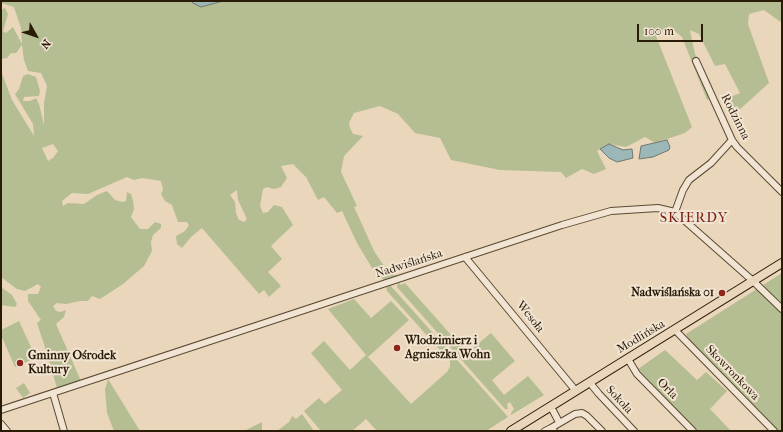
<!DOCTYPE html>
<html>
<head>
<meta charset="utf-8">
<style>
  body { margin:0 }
  #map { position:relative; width:783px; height:432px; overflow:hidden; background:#ead6ba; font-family:"IM FELL French Canon",serif }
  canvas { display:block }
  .frame { position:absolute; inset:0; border:2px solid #2a1b06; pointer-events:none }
  .north { position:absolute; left:16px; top:16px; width:40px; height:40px; -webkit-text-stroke:3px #f1e4d2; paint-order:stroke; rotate:130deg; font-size:11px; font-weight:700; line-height:16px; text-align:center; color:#2a1b06 }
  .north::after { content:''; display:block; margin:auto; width:14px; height:18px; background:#2a1b06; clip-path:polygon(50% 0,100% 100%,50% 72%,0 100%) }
  .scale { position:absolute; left:637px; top:24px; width:66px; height:18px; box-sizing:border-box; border:2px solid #2a1b06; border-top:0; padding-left:5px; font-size:12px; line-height:14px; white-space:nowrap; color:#2a1b06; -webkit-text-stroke:3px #f1e4d2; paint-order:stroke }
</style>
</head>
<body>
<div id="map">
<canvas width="783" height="432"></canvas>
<div class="frame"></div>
<div class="north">N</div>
<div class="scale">100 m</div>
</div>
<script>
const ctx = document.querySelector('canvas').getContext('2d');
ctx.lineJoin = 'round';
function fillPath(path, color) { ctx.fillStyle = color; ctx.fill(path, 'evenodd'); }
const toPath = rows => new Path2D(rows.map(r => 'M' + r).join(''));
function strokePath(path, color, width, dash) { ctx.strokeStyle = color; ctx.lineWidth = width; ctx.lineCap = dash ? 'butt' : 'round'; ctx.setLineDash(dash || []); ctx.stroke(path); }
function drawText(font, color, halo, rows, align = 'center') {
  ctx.font = font + ' "IM FELL French Canon",serif'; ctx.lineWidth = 4; ctx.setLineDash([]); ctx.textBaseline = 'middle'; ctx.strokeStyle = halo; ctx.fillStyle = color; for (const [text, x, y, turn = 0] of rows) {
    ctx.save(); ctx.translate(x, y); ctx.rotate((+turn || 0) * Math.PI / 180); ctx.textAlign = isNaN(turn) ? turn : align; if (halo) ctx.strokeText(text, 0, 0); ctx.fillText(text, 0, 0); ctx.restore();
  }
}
const green = toPath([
  [1,1,782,1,782,23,764,10,749,14,748,24,769,83,737,112,730,110,723,103,725,99,740,93,725,64,715,66,699,34,690,30,695,54,715,95,707,100,682,37,669,26,656,36,692,127,685,133,655,143,645,137,626,147,609,144,597,151,606,169,594,174,582,169,566,178,561,172,500,170,451,160,440,138,415,133,398,114,380,106,354,113,349,123,350,128,353,134,363,136,344,156,341,172,357,206,354,207,361,222,374,251,382,263,393,275,399,275,410,272,386,281,384,280,380,277,378,278,357,243,342,211,337,213,324,197,318,200,306,177,293,164,281,166,287,178,281,187,274,189,267,187,263,189,260,206,263,213,268,212,274,205,282,207,293,225,271,246,282,259,268,272,281,286,269,297,264,290,259,294,202,228,191,237,182,248,177,244,176,236,185,231,189,225,187,222,178,222,172,205,165,201,161,194,163,190,161,181,142,178,134,180,127,177,88,194,72,193,62,201,63,206,68,203,84,204,97,195,107,191,115,200,123,202,126,201,127,192,131,194,133,201,134,209,131,217,140,229,148,229,155,222,161,224,161,228,153,235,151,242,152,251,144,266,123,284,100,299,92,296,88,301,80,301,66,304,57,303,53,306,56,311,61,312,66,310,64,317,56,324,81,381,57,388,44,344,37,323,41,320,28,301,28,294,38,294,41,287,38,284,25,291,17,289,1,277,1,71,12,100,34,136,33,124,15,94,19,89,23,76,28,74,36,77,40,91,39,96,24,97,23,101,30,101,36,98,39,104,44,125,44,103,47,86,41,73,28,71,24,60,22,45,16,53,11,53,7,58,1,59,1,10,5,8,8,14,3,31,6,33,13,27,22,44,21,28,14,7,1,3],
  [53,144,58,151,53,158,48,161,42,148],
  [237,190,238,200,247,219,244,222,239,220,236,213,235,202,230,195],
  [782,273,782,429,779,431,688,338,686,334],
  [398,282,401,285,405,283,467,353,491,333,515,361,492,380,504,395,528,376,544,395,511,415,511,413,514,409,510,402,507,404,508,409,505,409,397,287],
  [386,285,390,285,508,417,486,431,377,431,366,419,352,431,321,431,304,411,319,398,325,404,342,390,311,353,324,341,350,370,366,355,328,309,354,299,371,318,391,301,409,320,368,357,411,404,447,372,450,367,450,361,387,291],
  [1,287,12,295,17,304,15,307,1,305],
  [19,321,36,358,15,367,1,335,1,330],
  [665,350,697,380,706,372,727,391,710,409,731,431,697,431,638,369],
  [108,379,140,431,114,431,107,413,105,389],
  [24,383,30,393,23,398,16,388],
  [302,414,314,431,277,431,289,422,292,416,296,419],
  [262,422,262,431,244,431]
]);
const water = toPath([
  [191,1,223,1,201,7,193,3,191,1],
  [667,140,670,147,669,150,653,157,639,159,641,146,667,140],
  [609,144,623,150,632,149,633,158,617,162,609,158,600,149,609,144]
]);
const minor = toPath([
  [696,61,732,140,737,147,782,192],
  [675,212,683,190,689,180,711,163,732,140],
  [465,257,576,391],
  [675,330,774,431],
  [628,359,637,374,693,431],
  [590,383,599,394,634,431],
  [53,393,64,431],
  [551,407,559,422],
  [1,410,562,225,611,211,658,208,675,212,753,281,782,309],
  [1,424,7,431],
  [551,428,575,414,582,413,587,416,602,431],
  [545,431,551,428,554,431]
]);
const major = toPath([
  [511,431,782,263]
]);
const markers = [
  [722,293,4,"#8f2418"],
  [397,348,4,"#8f2418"],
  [20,363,4,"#8f2418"]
];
const streetNames = [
  ["Rodzinna",735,117,63],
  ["Nadwiślańska",409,264,-18],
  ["Wesoła",530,317,51],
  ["Modlińska",641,337,-31],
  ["Skowronkowa",732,373,46],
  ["Orla",667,389,46],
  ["Sokola",619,400,47]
];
const poiNames = [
  ["Nadwiślańska 01",714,293,"right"],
  ["Wlodzimierz i",405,341],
  ["Agnieszka Wohn",405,355],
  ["Gminny Ośrodek",28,356],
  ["Kultury",28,370]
];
const quarterNames = [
  ["SKIERDY",694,219]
];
fillPath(green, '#b4be92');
fillPath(water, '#9bb7b8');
strokePath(water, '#6e7971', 1);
strokePath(minor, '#5a4a33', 8);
strokePath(major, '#2a1b06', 10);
strokePath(minor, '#f1e4d2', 6);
strokePath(major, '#ead6ba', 8);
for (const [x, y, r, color] of markers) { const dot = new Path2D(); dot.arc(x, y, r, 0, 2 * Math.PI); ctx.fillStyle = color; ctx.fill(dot); strokePath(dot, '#f1e4d2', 1.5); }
drawText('12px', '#2a1b06', '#f1e4d2', streetNames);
drawText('bold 12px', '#2a1b06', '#f1e4d2', poiNames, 'left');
ctx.letterSpacing = '1px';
drawText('14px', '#7a1f14', '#f1e4d2', quarterNames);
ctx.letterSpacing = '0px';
</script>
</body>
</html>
